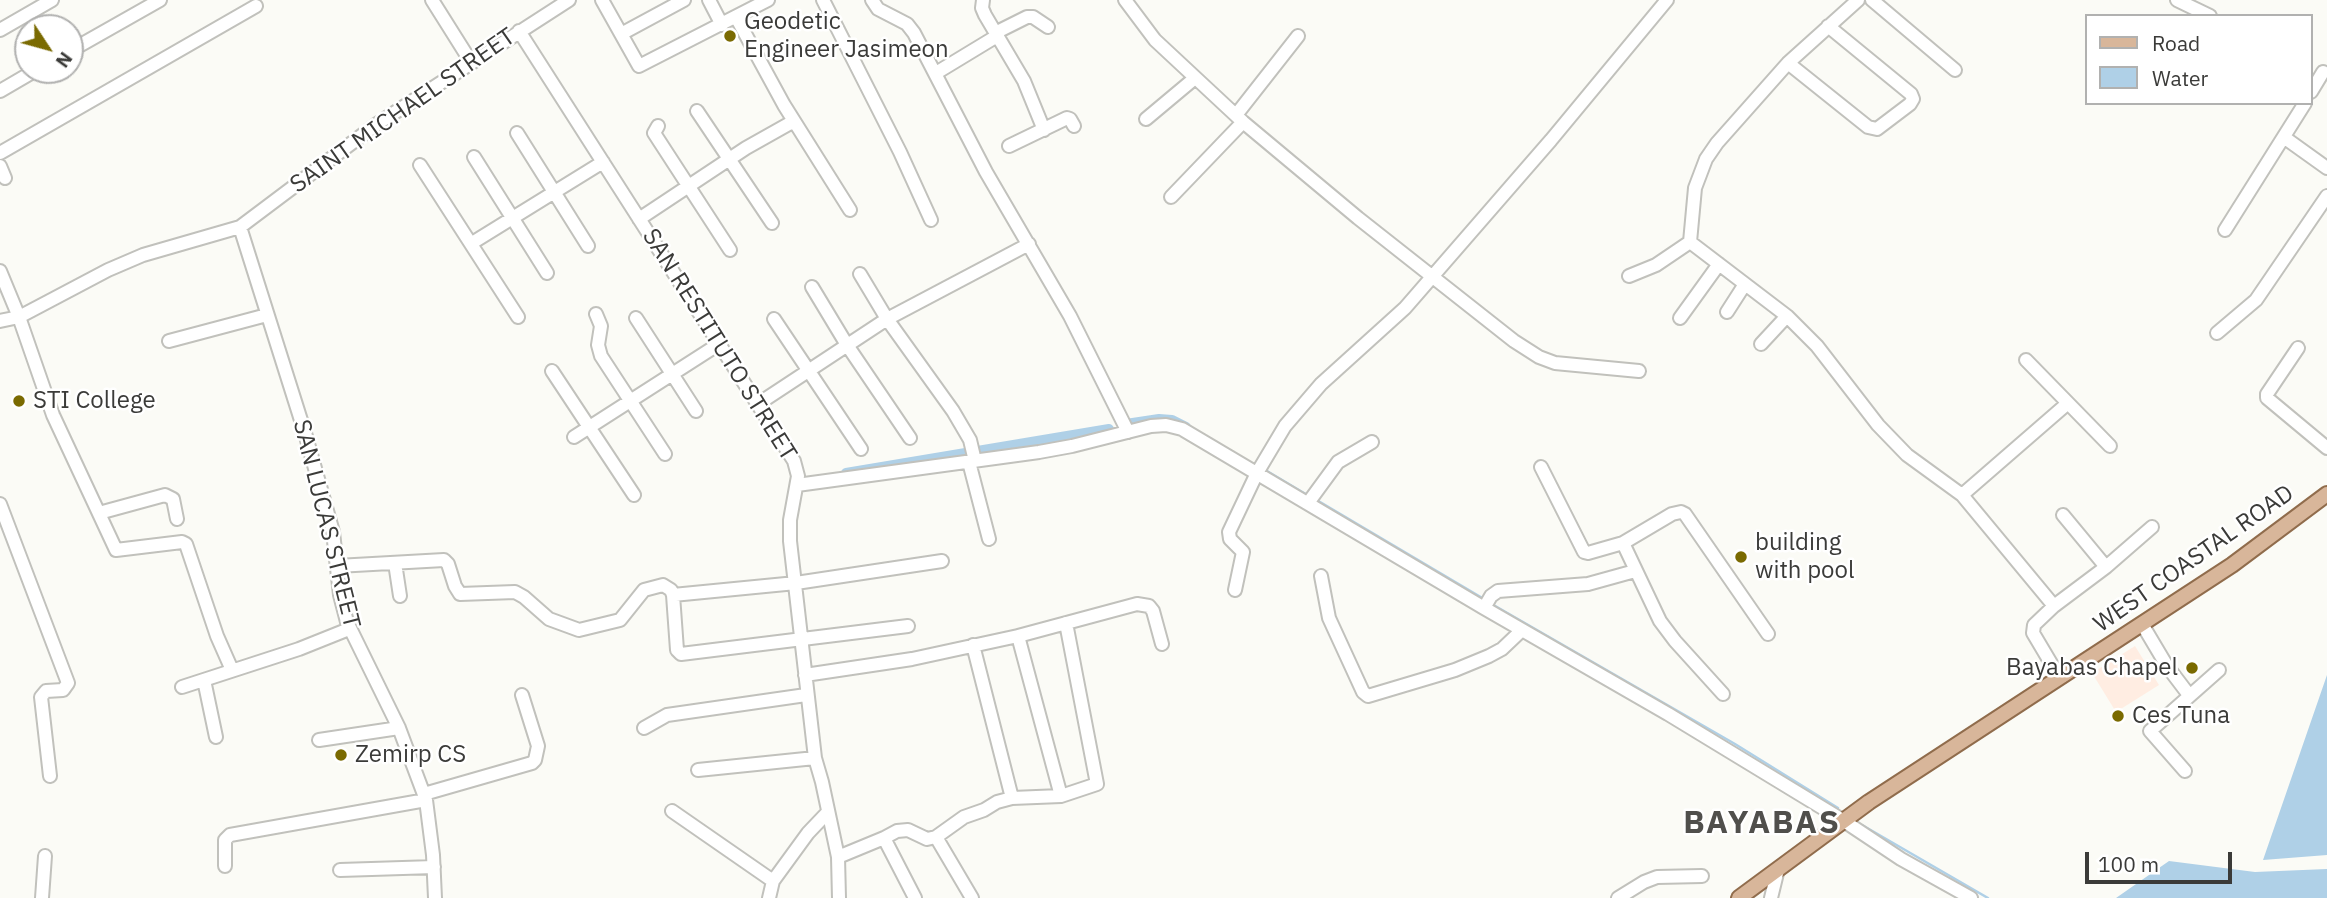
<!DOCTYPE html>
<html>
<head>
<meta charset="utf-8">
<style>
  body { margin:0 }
  #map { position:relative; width:2327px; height:898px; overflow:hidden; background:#fbfbf6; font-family:"IBM Plex Sans",sans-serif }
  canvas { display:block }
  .legend { position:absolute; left:2085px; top:14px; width:228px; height:91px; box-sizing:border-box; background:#fff; border:2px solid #b1b1b0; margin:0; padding:9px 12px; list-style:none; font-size:21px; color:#3b3b39 }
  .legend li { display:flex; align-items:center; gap:14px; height:35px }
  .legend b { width:35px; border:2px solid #b1b1b0 }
  .north { position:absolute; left:14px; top:14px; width:70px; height:70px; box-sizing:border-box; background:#fff; border:2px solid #b1b1b0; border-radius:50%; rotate:126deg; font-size:19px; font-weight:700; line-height:28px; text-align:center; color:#3b3b39 }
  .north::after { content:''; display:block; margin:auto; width:24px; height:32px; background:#7a6a01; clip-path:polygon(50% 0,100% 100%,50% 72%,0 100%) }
  .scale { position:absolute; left:2085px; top:852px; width:147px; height:32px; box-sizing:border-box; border:4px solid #3b3b39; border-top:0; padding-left:9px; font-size:21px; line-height:24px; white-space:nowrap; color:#3b3b39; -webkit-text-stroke:5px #fff; paint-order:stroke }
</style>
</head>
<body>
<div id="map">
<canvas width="2327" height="898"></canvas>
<ul class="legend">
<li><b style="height:9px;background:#d8b69a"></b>Road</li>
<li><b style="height:19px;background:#afd0e7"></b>Water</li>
</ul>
<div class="north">N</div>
<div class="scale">100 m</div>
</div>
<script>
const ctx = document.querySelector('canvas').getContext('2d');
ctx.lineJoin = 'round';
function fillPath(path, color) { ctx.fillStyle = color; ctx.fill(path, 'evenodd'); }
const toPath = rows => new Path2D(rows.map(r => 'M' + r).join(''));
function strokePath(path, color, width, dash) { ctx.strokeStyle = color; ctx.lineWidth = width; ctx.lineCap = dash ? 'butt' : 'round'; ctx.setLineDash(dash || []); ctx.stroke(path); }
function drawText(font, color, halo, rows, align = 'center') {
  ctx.font = font + ' "IBM Plex Sans",sans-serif'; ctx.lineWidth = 5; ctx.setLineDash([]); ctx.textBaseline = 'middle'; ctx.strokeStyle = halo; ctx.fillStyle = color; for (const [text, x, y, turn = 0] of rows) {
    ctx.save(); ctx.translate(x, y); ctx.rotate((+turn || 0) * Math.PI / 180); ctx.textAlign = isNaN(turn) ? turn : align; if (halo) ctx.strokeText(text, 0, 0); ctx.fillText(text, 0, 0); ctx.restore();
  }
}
const commercial = toPath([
  [2135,646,2159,685,2116,712,2092,673]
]);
const water = toPath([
  [2327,675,2327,855,2263,860],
  [2169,861,2255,872,2327,869,2327,898,2116,898]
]);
const stream = toPath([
  [1267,471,1309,496],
  [1315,499,1484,599],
  [1490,603,1735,744,1838,808],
  [1862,825,1988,898]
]);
const canal = toPath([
  [1126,424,1159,419,1172,420,1186,427],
  [846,473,1109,429]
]);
const minor = toPath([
  [432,0,471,62],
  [602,0,639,66,768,0],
  [709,0,722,25],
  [823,0,900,152,931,220],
  [872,0,878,9,907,24,914,33,986,172,1070,316,1128,432],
  [983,0,982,8,985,15,1024,81,1044,130],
  [1125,0,1155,40,1243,122,1358,218,1514,341,1539,357,1555,363,1639,371],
  [1858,0,1788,63,1717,143,1706,159,1695,188,1690,242,1787,316,1817,346,1878,425,1907,455,1962,495,2054,606],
  [1872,0,1955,70],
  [2177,0,2210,16],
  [736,17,784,105,850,210],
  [0,30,52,0],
  [519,31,794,461,798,476,790,520,790,541,815,758,822,782,838,857,839,898],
  [995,33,1027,17,1033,17,1048,27],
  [621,34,684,0],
  [70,51,160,0],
  [1788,63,1868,127,1877,129,1910,104,1913,99,1911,94,1828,26],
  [936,73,997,36],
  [0,91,36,70],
  [2311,92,2323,72],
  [697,111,772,223],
  [1236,115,1298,36],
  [1146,119,1195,78],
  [658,126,654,133,730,250],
  [517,133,588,246],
  [2285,138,2327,168],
  [1009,146,1067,118,1070,119,1074,126],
  [0,153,256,6],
  [474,157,547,273],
  [420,165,518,317],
  [0,166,5,178],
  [1171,197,1243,122],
  [639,219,746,148,794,121],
  [240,227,305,433,333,532,340,595,347,622,399,728,426,800,433,855,435,898],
  [2225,230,2305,103],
  [472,243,603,162],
  [0,271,19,317,53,415,116,550,182,542,186,544,217,636,232,670],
  [860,274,887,319,953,411,970,440,975,461],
  [1629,276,1656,265,1690,242],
  [812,287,847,345,910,438],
  [1727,312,1745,284],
  [596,314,601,326,598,345,601,356,665,454],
  [636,318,696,411],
  [1680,318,1719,264],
  [774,319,861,449],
  [0,321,19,317,108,270,143,255,240,227,377,124,569,0],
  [2217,333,2256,300,2327,196],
  [169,341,267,315],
  [1761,344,1787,316],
  [2298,348,2267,394,2267,398,2327,448],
  [2026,360,2110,446],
  [552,371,634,495],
  [758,404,887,319,1029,244],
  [574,437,719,344],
  [969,462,989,539],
  [1541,467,1584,552,1588,553,1623,543],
  [797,485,1039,452,1072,446,1151,426,1166,425,1182,429,1484,608,1668,714,1844,821,1901,859,1971,898],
  [1962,495,2068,403],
  [1308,503,1338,462,1372,442],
  [0,504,68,683,63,690,46,691,41,697,50,776],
  [99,513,165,495,173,499,177,519],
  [2063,515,2106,567],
  [395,563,400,596],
  [337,566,444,560,448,564,455,586,460,594,515,592,524,597,549,619,579,630,620,620,644,590,663,585,671,590,673,595,677,650,681,654,908,626],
  [1321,576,1329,618,1363,692,1368,696,1455,670,1489,656,1502,649,1522,630],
  [1235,590,1243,552,1230,539,1229,532,1257,473,1285,426,1321,384,1405,308,1551,140,1667,0],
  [673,595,796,583,942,561],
  [1484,608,1491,596,1498,591,1588,584,1635,571],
  [2142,624,2167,666,2189,695],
  [1018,636,1061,796],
  [973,645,1012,798],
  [805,675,912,659,1018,636,1137,604,1149,606,1153,611,1162,644],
  [2063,676,2052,665,2033,633,2034,625,2054,606,2106,567,2152,527],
  [204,680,216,737],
  [182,687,299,649,349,629],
  [1723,694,1675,641,1660,621,1623,543,1672,514,1681,512,1685,514,1768,634],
  [644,728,667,715,806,695],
  [319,740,399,728],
  [698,770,815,758],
  [2185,771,2150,731,2219,670],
  [424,794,532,763,535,760,538,746,522,695],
  [672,811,773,881],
  [936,837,964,817,984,810,997,802,1012,798,1061,796,1097,784,1066,623],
  [884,838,897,831,908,830,927,839,936,837,972,898],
  [838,857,884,838,915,898],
  [225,866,225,840,230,835,426,800],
  [340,870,434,867],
  [42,898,45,856],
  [769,898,773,881,808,833,828,812],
  [1618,898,1644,882,1657,877,1702,876],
  [1771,898,1778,869]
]);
const major = toPath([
  [1739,898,1869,802,2232,565,2327,494]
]);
const markers = [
  [730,36,7,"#7a6a01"],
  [19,401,7,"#7a6a01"],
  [1741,557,7,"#7a6a01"],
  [2192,668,7,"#7a6a01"],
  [2118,716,7,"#7a6a01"],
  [341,755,7,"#7a6a01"]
];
const poiNames = [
  ["Geodetic",744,22],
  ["Engineer Jasimeon",744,50],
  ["STI College",33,401],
  ["building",1755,543],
  ["with pool",1755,571],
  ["Bayabas Chapel",2178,668,"right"],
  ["Ces Tuna",2132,716],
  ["Zemirp CS",355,755]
];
const streetNames = [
  ["SAINT MICHAEL STREET",403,111,-35],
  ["SAN RESTITUTO STREET",719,345,58],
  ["SAN LUCAS STREET",326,524,76],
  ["WEST COASTAL ROAD",2194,559,-35]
];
const districtNames = [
  ["BAYABAS",1762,824]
];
fillPath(commercial, '#ffede2');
fillPath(water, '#afd0e7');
strokePath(stream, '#afd0e7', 2.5);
strokePath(canal, '#afd0e7', 10);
strokePath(minor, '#c1c1bc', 16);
strokePath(major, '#906c4c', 18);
strokePath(minor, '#fff', 12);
strokePath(major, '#d8b69a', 14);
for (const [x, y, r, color] of markers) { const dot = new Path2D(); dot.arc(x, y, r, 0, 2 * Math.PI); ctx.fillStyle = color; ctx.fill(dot); strokePath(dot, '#fff', 2.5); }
drawText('24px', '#3b3b39', '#fff', poiNames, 'left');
drawText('24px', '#3b3b39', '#fff', streetNames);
ctx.letterSpacing = '2px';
drawText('bold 32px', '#504f4c', '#fff', districtNames);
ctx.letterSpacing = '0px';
</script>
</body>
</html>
